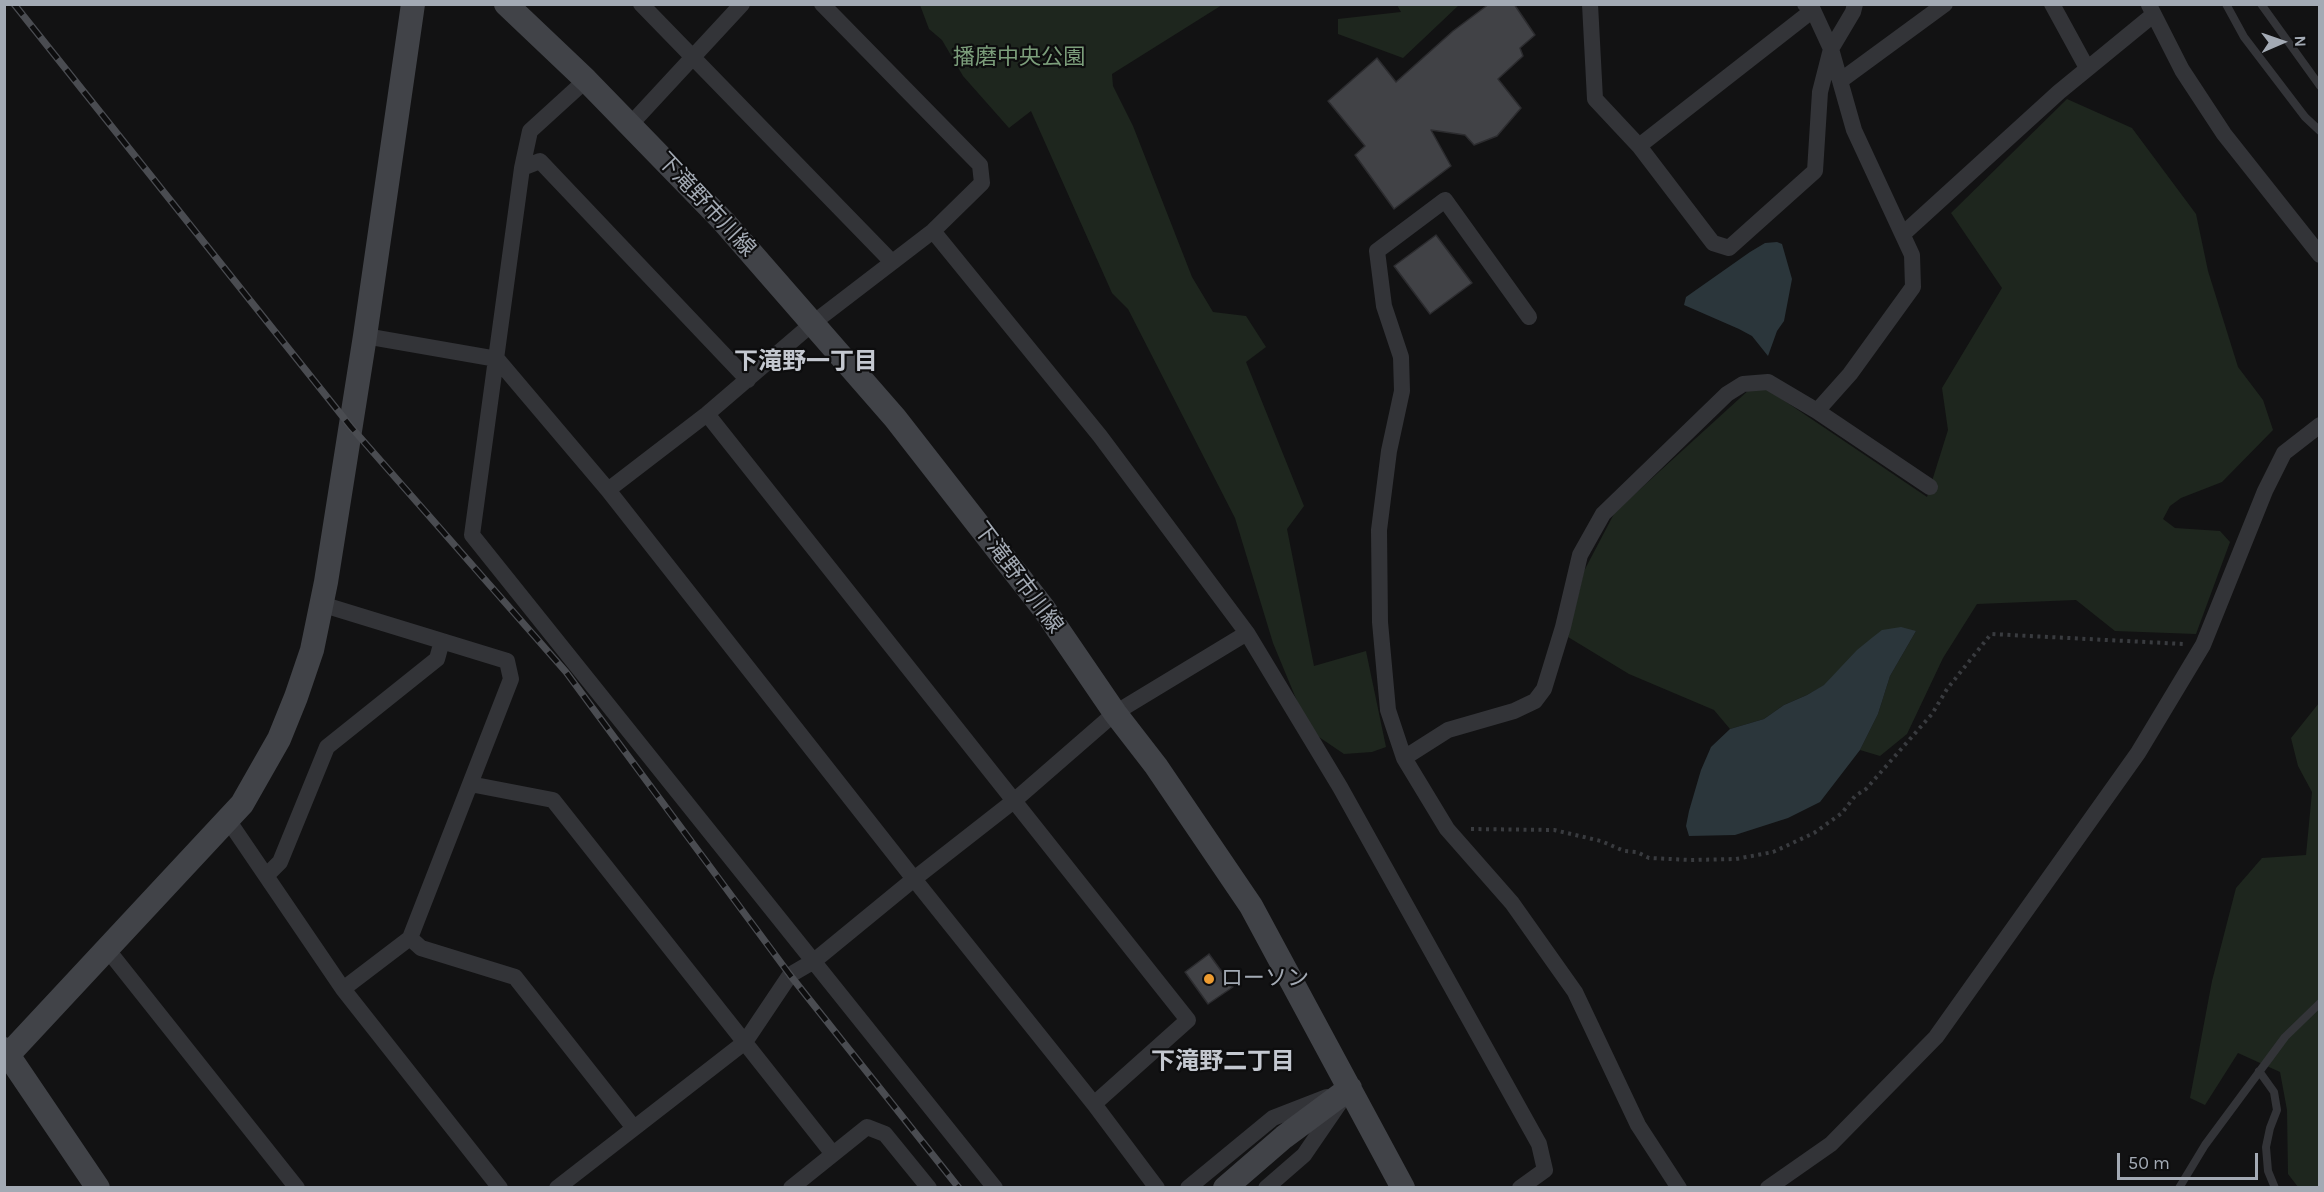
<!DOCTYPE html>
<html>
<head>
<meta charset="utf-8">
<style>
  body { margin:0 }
  #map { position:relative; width:2324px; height:1192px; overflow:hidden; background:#121213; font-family:Karla,sans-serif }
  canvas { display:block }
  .frame { position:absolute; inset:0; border:6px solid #a3aab4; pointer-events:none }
  .north { position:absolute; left:2252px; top:12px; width:60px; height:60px; -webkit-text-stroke:4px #0d0d0e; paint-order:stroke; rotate:88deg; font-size:16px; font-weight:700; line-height:24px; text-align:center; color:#a3aab4 }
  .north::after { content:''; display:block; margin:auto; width:21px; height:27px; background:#a3aab4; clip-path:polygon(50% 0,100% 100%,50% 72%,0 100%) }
  .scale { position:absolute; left:2117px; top:1153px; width:141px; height:27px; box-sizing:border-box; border:3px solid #a3aab4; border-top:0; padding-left:8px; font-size:18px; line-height:21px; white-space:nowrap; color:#a3aab4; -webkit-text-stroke:4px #0d0d0e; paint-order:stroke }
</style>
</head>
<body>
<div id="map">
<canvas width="2324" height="1192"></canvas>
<div class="frame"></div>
<div class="north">N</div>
<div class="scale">50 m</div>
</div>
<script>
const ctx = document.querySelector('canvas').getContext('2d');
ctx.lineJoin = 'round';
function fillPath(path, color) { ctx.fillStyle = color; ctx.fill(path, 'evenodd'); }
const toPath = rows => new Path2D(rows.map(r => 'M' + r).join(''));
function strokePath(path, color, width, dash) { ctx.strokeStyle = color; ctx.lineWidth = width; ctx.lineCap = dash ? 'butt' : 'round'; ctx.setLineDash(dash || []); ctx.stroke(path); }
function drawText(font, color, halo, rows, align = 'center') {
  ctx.font = font + ' Karla,"Noto Sans JP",sans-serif'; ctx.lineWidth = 4.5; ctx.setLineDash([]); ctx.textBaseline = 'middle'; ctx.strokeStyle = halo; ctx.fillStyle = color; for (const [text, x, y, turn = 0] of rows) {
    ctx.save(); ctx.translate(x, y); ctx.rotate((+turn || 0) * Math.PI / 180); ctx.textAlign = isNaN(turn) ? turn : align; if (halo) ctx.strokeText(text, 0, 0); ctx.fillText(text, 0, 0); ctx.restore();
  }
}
const green = toPath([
  [920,5,1222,5,1112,74,1113,86,1133,126,1192,277,1213,312,1246,316,1266,347,1246,362,1304,506,1287,529,1314,666,1366,651,1386,747,1372,752,1344,754,1319,737,1302,713,1273,643,1235,518,1128,309,1112,293,1031,111,1009,128,963,76,942,40,929,29],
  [1397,5,1459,5,1403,58,1338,34,1338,19,1401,12],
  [2067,99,2132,128,2196,214,2208,271,2238,367,2263,400,2273,430,2222,482,2181,498,2170,506,2163,519,2175,528,2220,531,2230,542,2196,634,2115,631,2076,600,1977,604,1943,658,1907,734,1880,756,1860,750,1878,714,1890,676,1916,631,1836,673,1825,685,1807,695,1784,705,1764,719,1730,729,1714,710,1629,674,1568,637,1584,571,1615,512,1751,388,1764,387,1927,497,1948,430,1942,388,2002,288,1951,213],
  [2319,703,2319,1187,2298,1187,2288,1174,2287,1110,2280,1072,2238,1053,2205,1105,2190,1098,2212,981,2236,888,2262,858,2306,855,2312,792,2298,766,2291,738]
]);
const water = toPath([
  [1777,242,1782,244,1792,279,1784,321,1777,331,1768,356,1752,336,1739,329,1684,305,1686,297,1750,252,1765,243],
  [1901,627,1916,631,1890,676,1878,714,1860,750,1820,802,1788,818,1735,835,1689,836,1686,826,1689,811,1701,770,1711,747,1730,729,1764,719,1784,705,1807,695,1824,685,1857,650,1873,637,1882,630]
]);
const building = toPath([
  [1489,4,1514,4,1535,35,1520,48,1523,56,1498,79,1521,108,1497,136,1474,145,1465,135,1431,130,1451,166,1394,209,1355,155,1365,146,1328,101,1377,58,1396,82,1453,31,1489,4],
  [1436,235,1472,283,1430,314,1394,266,1436,235],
  [1209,954,1233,987,1208,1004,1185,972,1209,954]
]);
const path = toPath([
  [1471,829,1554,830,1601,841,1624,851,1637,852,1649,858,1691,860,1736,859,1773,852,1814,833,1842,813,1855,796,1866,789,1932,714,1947,689,1991,634,2184,644]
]);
const lane = toPath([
  [2226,4,2244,37,2305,117,2320,131],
  [2261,4,2320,86],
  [2259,1071,2274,1092,2277,1110,2270,1128,2266,1147,2268,1171,2275,1188],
  [2179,1188,2205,1145,2285,1037,2320,1003]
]);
const street = toPath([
  [641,4,892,262],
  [1590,4,1595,99,1639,146,1813,10],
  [2052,4,2087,68],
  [2149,5,2182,70,2224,134,2320,255],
  [1840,81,1945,4],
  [630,125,742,4],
  [1639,146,1713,243,1729,248,1815,171,1820,92,1831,49,1853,12,1855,4],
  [522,168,530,131,586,80],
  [933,231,1100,436,1247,633,1340,787,1539,1144,1545,1170,1520,1188],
  [1903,234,2059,92,2153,15],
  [1529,317,1445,200,1377,251,1384,306,1401,357,1402,391,1389,451,1379,530,1380,622,1388,710,1404,758,1447,829,1512,903,1575,992,1638,1125,1679,1188],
  [365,336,497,359,608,490,914,879,1094,1104,1157,1188],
  [748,380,540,161,522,168,472,535,995,1188],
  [1817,411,1930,487],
  [707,414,1188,1020,1094,1104],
  [608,490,707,414,813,323,933,231,982,183,980,165,822,4],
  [321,604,507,661,511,679,410,938,343,989],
  [1404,758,1448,730,1514,711,1535,701,1544,689,1563,627,1580,555,1603,514,1727,394,1743,384,1768,382,1817,411,1850,374,1913,287,1912,255,1854,130,1831,49,1813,10,1805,4],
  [470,784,553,800,833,1154],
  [228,820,343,989,500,1188],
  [266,876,280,862,327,747,437,659,442,641],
  [410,938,421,948,515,977,634,1128],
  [107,949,297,1188],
  [557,1188,745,1042,790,975,814,961,914,879,1015,800,1115,713,1247,633],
  [791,1188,867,1127,885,1134,929,1188],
  [1188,1188,1273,1118,1327,1097],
  [1266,1188,1304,1155,1341,1101],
  [1768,1188,1831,1144,1936,1037,2138,753,2203,645,2265,491,2284,453,2320,425]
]);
const secondary = toPath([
  [506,4,586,80,724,222,895,418,1044,609,1115,713,1156,766,1251,906,1403,1188],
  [4,1049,98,1188],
  [8,1055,242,804,279,739,296,697,312,650,326,582,365,336,413,4],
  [1225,1188,1284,1137,1350,1088]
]);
const rail = toPath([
  [14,4,351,427,566,672,790,975,959,1188]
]);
const markers = [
  [1209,979,6,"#ed9b30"]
];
const parkNames = [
  ["播磨中央公園",1019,58]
];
const streetNames = [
  ["下滝野市川線",706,205,47],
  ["下滝野市川線",1018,578,53]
];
const poiNames = [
  ["ローソン",1221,979]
];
const neighbourhoodNames = [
  ["下滝野一丁目",806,362],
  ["下滝野二丁目",1223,1062]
];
fillPath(green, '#1e261e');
fillPath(water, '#2b363b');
fillPath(building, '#414246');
strokePath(building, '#2c2c2f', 1.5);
strokePath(path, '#393b3f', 4, [3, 4.5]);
strokePath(lane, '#333438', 8);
strokePath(street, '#333438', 16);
strokePath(secondary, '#414348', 24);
strokePath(rail, '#4a4c51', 7);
strokePath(rail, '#0d0d0e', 4.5, [14]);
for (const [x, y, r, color] of markers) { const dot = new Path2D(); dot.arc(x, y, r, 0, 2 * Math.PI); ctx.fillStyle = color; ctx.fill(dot); strokePath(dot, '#0d0d0e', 2); }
drawText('22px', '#7c9e7b', '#0d0d0e', parkNames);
drawText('22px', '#a3aab4', '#0d0d0e', streetNames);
drawText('22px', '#a3aab4', '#0d0d0e', poiNames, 'left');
drawText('bold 24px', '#c4c8d0', '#0d0d0e', neighbourhoodNames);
</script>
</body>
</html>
